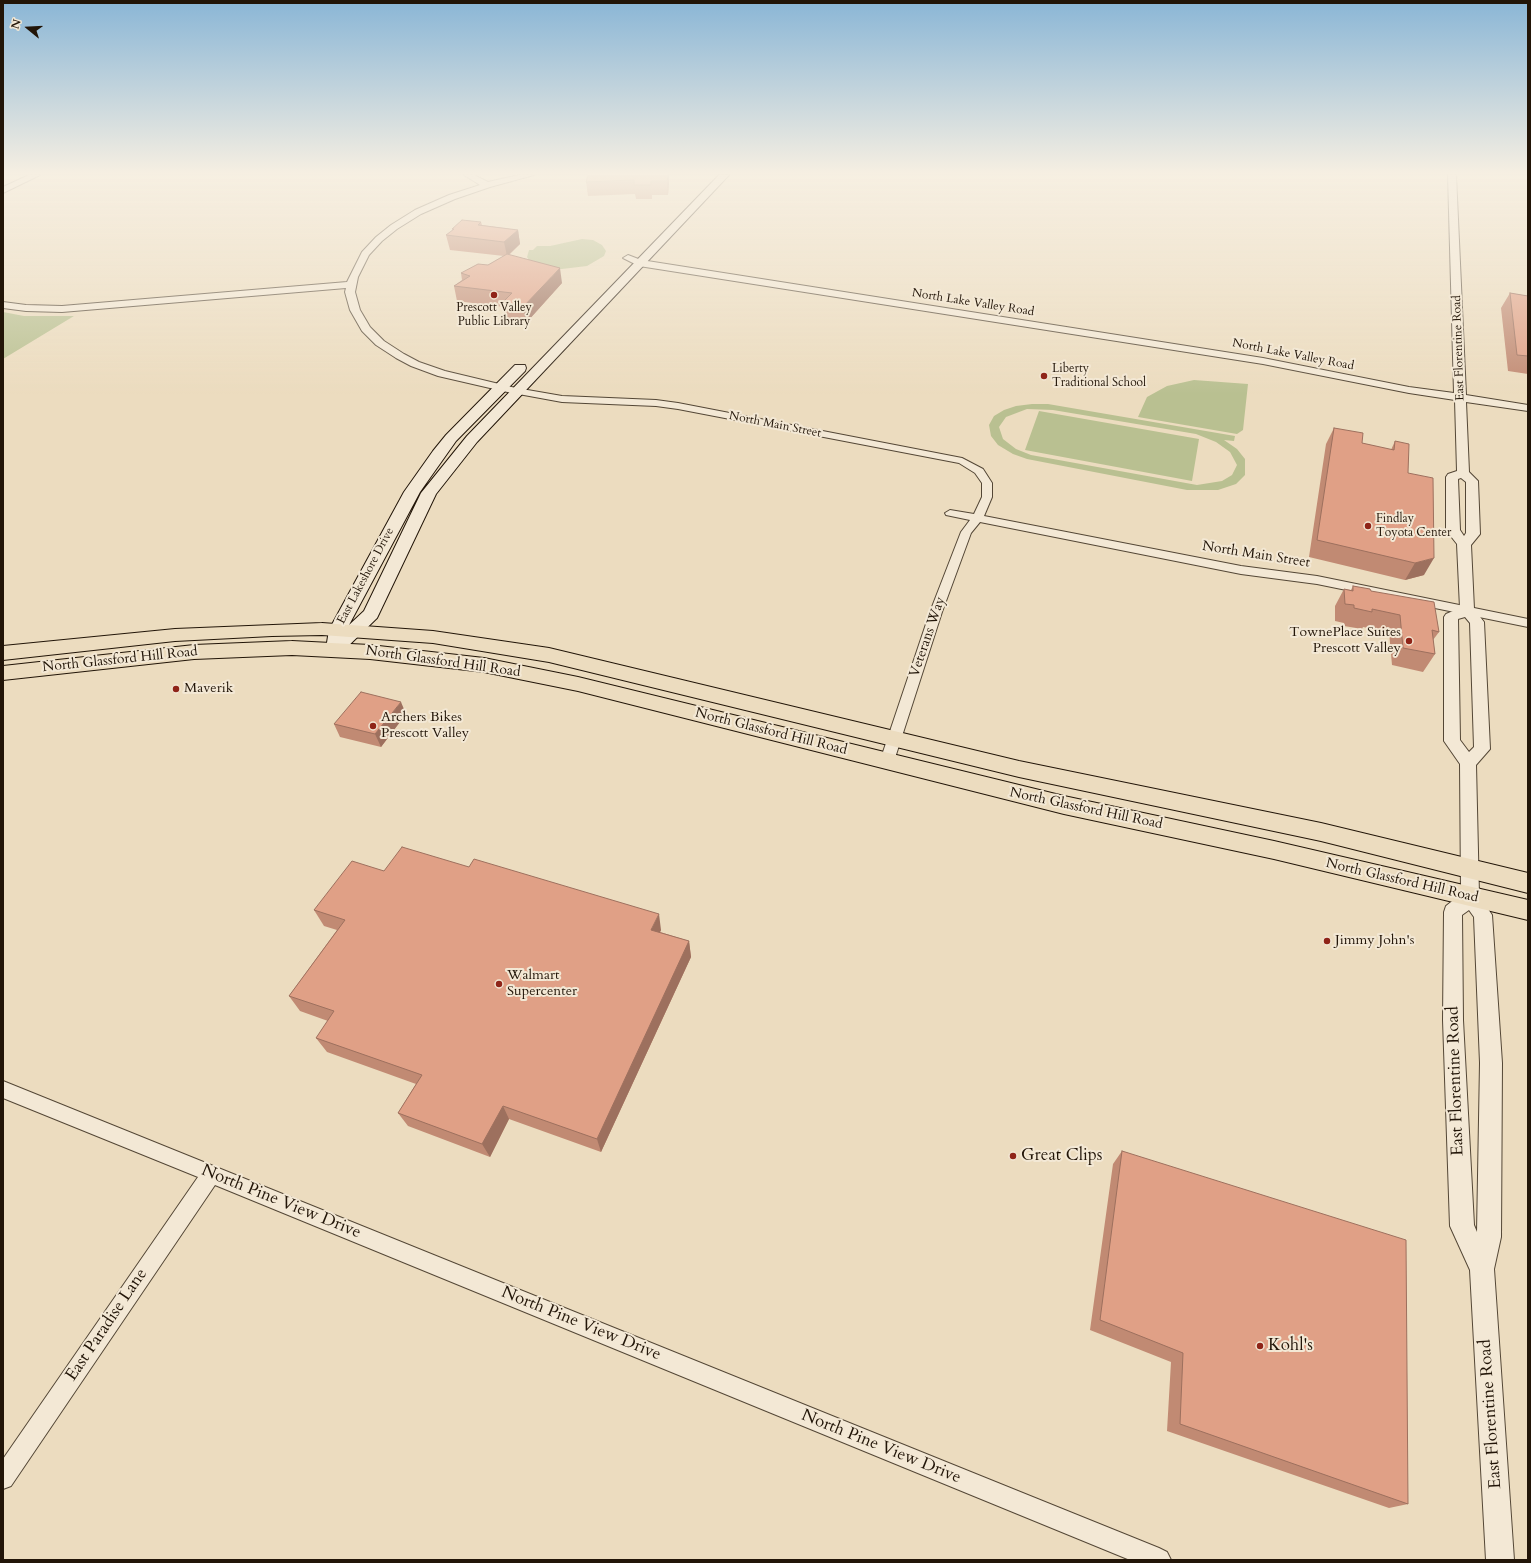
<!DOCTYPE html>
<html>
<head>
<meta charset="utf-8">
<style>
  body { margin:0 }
  #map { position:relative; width:1531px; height:1563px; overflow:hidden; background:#ecdcbf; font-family:Cardo,serif }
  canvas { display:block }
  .frame { position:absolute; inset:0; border:4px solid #221508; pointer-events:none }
  .north { position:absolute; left:8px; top:8px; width:40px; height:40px; -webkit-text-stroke:3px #f3e8d5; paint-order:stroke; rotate:288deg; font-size:11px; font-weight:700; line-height:16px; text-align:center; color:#221508 }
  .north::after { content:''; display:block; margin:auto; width:14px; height:18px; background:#221508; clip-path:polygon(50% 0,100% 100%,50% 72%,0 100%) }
</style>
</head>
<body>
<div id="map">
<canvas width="1531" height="1563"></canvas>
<div class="frame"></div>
<div class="north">N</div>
</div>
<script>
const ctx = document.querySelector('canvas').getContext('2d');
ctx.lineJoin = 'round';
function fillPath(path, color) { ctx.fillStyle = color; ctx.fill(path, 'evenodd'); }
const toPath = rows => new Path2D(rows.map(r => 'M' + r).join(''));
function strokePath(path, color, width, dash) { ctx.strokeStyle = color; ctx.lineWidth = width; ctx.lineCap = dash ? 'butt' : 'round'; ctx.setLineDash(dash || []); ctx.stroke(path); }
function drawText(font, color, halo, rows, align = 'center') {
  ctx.font = font + ' Cardo,serif'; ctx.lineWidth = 4; ctx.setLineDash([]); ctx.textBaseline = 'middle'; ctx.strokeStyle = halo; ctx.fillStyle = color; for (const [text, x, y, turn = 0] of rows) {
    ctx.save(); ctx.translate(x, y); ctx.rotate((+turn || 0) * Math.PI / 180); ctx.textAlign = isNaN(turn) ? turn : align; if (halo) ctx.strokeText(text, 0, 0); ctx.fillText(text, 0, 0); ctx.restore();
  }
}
const green = toPath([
  [582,239,593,240,602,245,606,251,604,256,587,266,562,269,554,269,529,260,527,257,529,250,533,250,537,246,550,246],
  [3,312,24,316,74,316,3,359],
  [1194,380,1248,384,1243,430,1237,434,1138,417,1147,397,1167,386],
  [1032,404,1048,404,1235,436,1234,441,1224,440,1237,449,1245,459,1245,475,1236,484,1218,490,1187,490,1027,459,1013,454,998,445,991,436,989,425,994,416,1004,410,1016,406],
  [1027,409,1053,410,1196,434,1216,442,1230,452,1237,465,1232,475,1222,481,1197,485,1031,455,1016,449,1003,439,999,427,1006,417],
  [1039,411,1199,439,1192,481,1025,450]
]);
const minor = toPath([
  [516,388,562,396,656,400,678,403,962,458,983,469,992,483,992,497,984,516,1241,566,1317,576,1528,619,1528,627,1317,584,1241,574,980,522,971,533,942,612,894,761,892,765,887,766,882,765,880,761,930,612,961,532,970,520,946,515,945,513,950,510,974,514,982,497,982,483,975,473,959,463,678,409,656,406,562,402,513,393,513,389,516,388],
  [3,1081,1159,1548,1167,1552,1171,1560,1130,1560,215,1185,11,1486,3,1489,3,1459,198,1177,3,1098,3,1081]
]);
const tertiary = toPath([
  [29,175,40,175,3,193,3,187,29,175],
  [464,175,474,175,488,182,519,175,534,175,490,187,455,199,421,214,397,229,382,241,369,255,358,277,355,292,360,310,370,327,384,341,404,354,419,362,445,371,520,389,522,391,520,393,516,394,438,376,411,366,396,358,376,345,362,331,350,310,345,292,346,288,62,312,26,311,3,308,3,302,26,305,62,306,347,282,362,252,376,237,391,225,415,210,449,195,480,185,464,175],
  [1448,175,1456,175,1466,395,1528,405,1528,411,1466,402,1469,472,1478,481,1480,534,1471,545,1474,609,1484,622,1490,749,1476,765,1479,895,1492,915,1502,1063,1501,1237,1494,1269,1514,1560,1486,1560,1470,1270,1450,1226,1443,1020,1444,912,1446,906,1461,894,1460,764,1444,741,1444,617,1446,614,1460,608,1457,544,1446,530,1446,477,1448,474,1457,471,1455,400,1409,393,1263,364,639,266,623,258,628,255,641,260,1263,358,1409,387,1454,393,1448,175],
  [1461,478,1466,482,1466,533,1464,536,1460,530,1458,479,1461,478],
  [1465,617,1470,623,1474,747,1469,752,1460,740,1458,619,1465,617],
  [1469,910,1474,917,1480,1063,1477,1232,1474,1225,1463,1020,1462,915,1469,910]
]);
const secondary = toPath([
  [719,175,729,175,477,442,436,494,377,618,341,653,335,655,329,653,326,649,329,630,404,492,433,451,446,435,515,365,525,365,526,368,525,371,456,441,420,492,349,625,364,611,421,493,467,436,719,175]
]);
const primary = toPath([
  [322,623,433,631,549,648,1019,761,1321,823,1528,873,1528,893,1321,841,1019,777,549,662,433,643,322,635,272,636,175,641,3,660,3,646,175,629,322,623],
  [292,641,370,645,484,658,578,677,1064,796,1274,841,1528,900,1528,920,1274,859,1064,814,578,691,484,672,370,659,292,655,194,659,3,680,3,666,194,645,292,641]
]);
const wall = toPath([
  [669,175,669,183,668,195,652,195,652,199,636,199,635,194,588,196,586,182],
  [481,222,482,225,518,230,520,244,509,255,562,283,526,323,506,317,504,307,457,301,454,286,462,280,461,273,488,265,504,256,450,250,446,235,453,231,452,229],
  [1510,293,1528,296,1528,374,1508,371,1501,308],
  [1334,428,1362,443,1391,450,1395,441,1408,473,1424,575,1405,580,1309,557,1326,444],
  [1353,586,1371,591,1439,632,1433,640,1435,654,1423,672,1392,665,1389,632,1363,627,1362,629,1344,626,1344,623,1335,621,1335,606,1344,589,1351,590],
  [406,714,381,747,340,737,334,724],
  [384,871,661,930,660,932,689,941,691,957,601,1152,509,1119,490,1157,408,1126,398,1113,416,1084,327,1052,316,1038,328,1021,300,1011,289,996,337,930,324,926,314,910],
  [1122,1151,1408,1504,1389,1508,1167,1431,1171,1362,1090,1330,1113,1164]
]);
const shadedWall = toPath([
  [668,175,669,175,669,183,668,195,667,181],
  [518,230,520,244,507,256,504,242],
  [560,268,562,283,526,323,523,307],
  [1434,558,1424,575,1405,580,1415,563],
  [401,702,406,714,381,747,375,734],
  [659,914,661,930,654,945,651,930],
  [689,941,691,957,601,1152,597,1139],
  [503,1106,509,1119,490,1157,482,1144]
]);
const building = toPath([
  [588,175,668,175,667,181,651,181,651,185,634,185,634,180,586,182,588,175],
  [462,220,481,222,478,225,518,230,504,242,446,235,454,229,452,229,462,220],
  [507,254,560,268,523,307,503,302,512,293,454,286,470,276,461,273,478,264,488,265,507,254],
  [1510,293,1528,296,1528,356,1517,355,1510,293],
  [1334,428,1363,433,1362,443,1394,450,1395,441,1409,444,1408,473,1433,478,1434,558,1415,563,1317,540,1334,428],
  [1353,586,1370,589,1371,591,1434,602,1439,632,1432,630,1435,654,1403,648,1400,615,1372,609,1372,612,1354,608,1354,605,1345,604,1344,589,1353,591,1353,586],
  [361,692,401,702,375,734,334,724,361,692],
  [402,847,469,867,474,859,659,914,651,930,689,941,597,1139,503,1106,482,1144,398,1113,422,1075,316,1038,334,1011,289,996,345,920,314,910,352,861,384,871,402,847],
  [1122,1151,1406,1240,1408,1504,1180,1424,1183,1353,1100,1320,1122,1151]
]);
const markers = [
  [494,295,4,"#8f2418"],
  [1044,376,4,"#8f2418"],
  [1368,526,4,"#8f2418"],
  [1409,641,4,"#8f2418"],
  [176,689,4,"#8f2418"],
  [373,726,4,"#8f2418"],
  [1327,941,4,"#8f2418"],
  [499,984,4,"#8f2418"],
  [1013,1156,4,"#8f2418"],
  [1260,1346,4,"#8f2418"]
];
const farStreetnames = [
  ["North Lake Valley Road",973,303,9],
  ["East Florentine Road",1459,348,-92],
  ["North Lake Valley Road",1293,355,11],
  ["North Main Street",775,425,11],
  ["East Lakeshore Drive",366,576,-62]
];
const farPoinames = [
  ["Prescott Valley",494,308,"center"],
  ["Public Library",494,322,"center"],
  ["Liberty",1052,369],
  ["Traditional School",1052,383],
  ["Findlay",1376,519],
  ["Toyota Center",1376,533]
];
const streetNames = [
  ["North Main Street",1256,555,9],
  ["Veterans Way",928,637,-71],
  ["North Glassford Hill Road",120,660,-6],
  ["North Glassford Hill Road",443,662,8],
  ["North Glassford Hill Road",771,732,14],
  ["North Glassford Hill Road",1086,809,12],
  ["North Glassford Hill Road",1402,881,13]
];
const poiNames = [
  ["TownePlace Suites",1401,633,"right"],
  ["Prescott Valley",1401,649,"right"],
  ["Maverik",184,689],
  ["Archers Bikes",381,718],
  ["Prescott Valley",381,734],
  ["Jimmy John's",1335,941],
  ["Walmart",507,976],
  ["Supercenter",507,992]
];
const nearStreetnames = [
  ["East Florentine Road",1456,1081,-92],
  ["North Pine View Drive",281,1202,22],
  ["North Pine View Drive",581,1324,22],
  ["East Paradise Lane",107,1325,-56],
  ["East Florentine Road",1491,1414,-94],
  ["North Pine View Drive",881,1447,22]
];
const nearPoinames = [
  ["Great Clips",1021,1156],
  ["Kohl's",1268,1346]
];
fillPath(green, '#b9c091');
strokePath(minor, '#544736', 2);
strokePath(tertiary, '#544736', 2);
strokePath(secondary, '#221508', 2);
strokePath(primary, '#221508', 2);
fillPath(minor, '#f3e8d5');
fillPath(tertiary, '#f3e8d5');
fillPath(secondary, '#f3e8d5');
fillPath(primary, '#ecdcbf');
fillPath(wall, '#c18a73');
fillPath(shadedWall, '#9d705e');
fillPath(building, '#e0a086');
strokePath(building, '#9d705e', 1);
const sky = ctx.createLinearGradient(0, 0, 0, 394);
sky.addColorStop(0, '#8ab6d6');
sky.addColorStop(0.44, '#f6efe2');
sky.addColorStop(1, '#f6efe200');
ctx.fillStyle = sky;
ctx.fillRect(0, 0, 1531, 394);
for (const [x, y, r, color] of markers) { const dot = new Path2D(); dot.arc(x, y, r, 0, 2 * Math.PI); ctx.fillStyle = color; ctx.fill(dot); strokePath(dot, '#f3e8d5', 1.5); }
drawText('12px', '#221508', '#f3e8d5', farStreetnames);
drawText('12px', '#221508', '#f3e8d5', farPoinames, 'left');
drawText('14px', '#221508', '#f3e8d5', streetNames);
drawText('14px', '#221508', '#f3e8d5', poiNames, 'left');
drawText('17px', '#221508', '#f3e8d5', nearStreetnames);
drawText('17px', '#221508', '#f3e8d5', nearPoinames, 'left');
</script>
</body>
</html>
